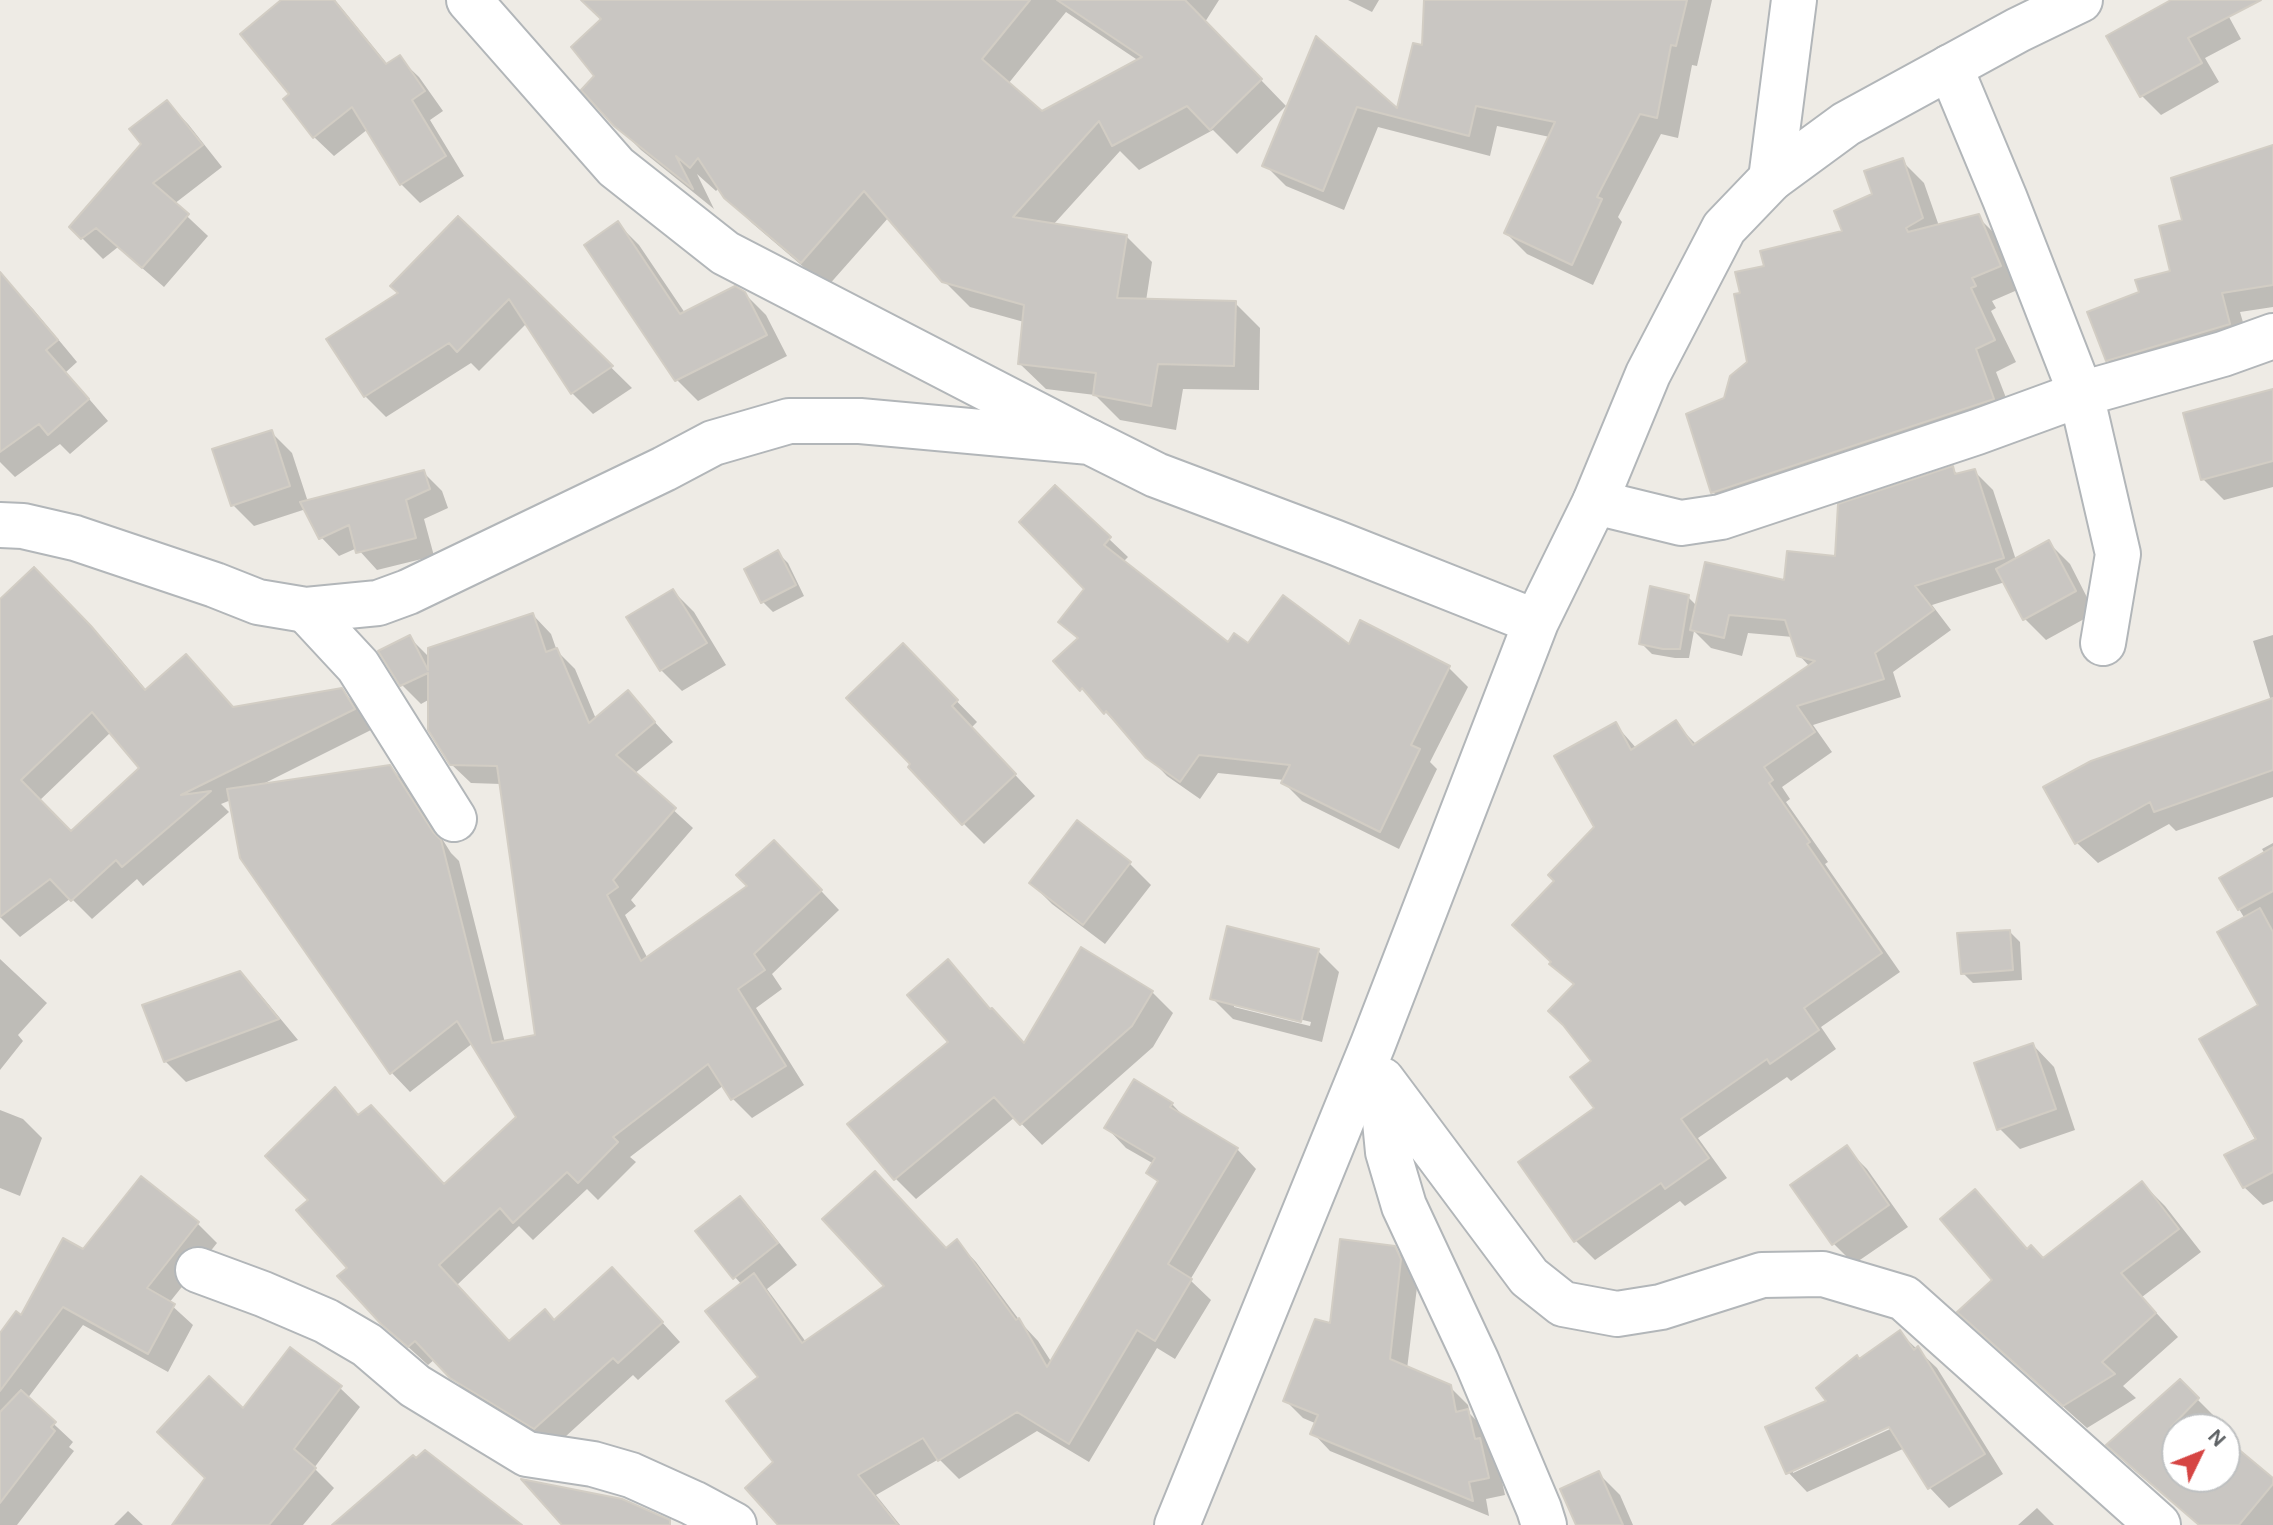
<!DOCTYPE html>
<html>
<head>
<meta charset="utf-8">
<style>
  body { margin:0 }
  #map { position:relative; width:2273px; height:1525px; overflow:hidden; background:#eeebe5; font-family:Karla,sans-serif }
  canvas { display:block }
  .north { position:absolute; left:2161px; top:1413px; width:80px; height:80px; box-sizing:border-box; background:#fff; border:2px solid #bec0c1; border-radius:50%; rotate:47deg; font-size:22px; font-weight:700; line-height:32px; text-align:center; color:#5d6164 }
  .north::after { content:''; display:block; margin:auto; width:28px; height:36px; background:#d64543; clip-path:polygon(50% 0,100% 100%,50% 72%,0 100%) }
</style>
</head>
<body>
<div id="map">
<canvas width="2273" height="1525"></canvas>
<div class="north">N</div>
</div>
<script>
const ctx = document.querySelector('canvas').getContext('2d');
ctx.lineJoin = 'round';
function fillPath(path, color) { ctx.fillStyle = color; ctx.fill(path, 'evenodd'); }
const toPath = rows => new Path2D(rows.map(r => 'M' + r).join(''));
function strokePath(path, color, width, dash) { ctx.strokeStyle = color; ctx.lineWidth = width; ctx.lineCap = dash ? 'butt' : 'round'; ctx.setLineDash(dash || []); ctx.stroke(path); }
const shadow = toPath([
  [285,0,335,0,388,65,399,58,419,77,443,111,430,120,464,176,420,203,401,184,368,129,334,156,314,137,292,94],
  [584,0,1219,0,1205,22,1286,106,1237,154,1213,130,1139,170,1120,151,1053,225,1126,236,1152,262,1146,301,1235,303,1260,328,1259,390,1183,389,1176,430,1120,420,1095,395,1046,389,1020,364,1024,322,970,307,944,281,889,217,827,287,752,223,726,196,720,187,716,191,697,174,714,209,641,150,615,124,597,77,603,19],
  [1066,12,1139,61,1041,113,1008,84],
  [1348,0,1379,0,1372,12],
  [1426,0,1712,0,1697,66,1692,65,1678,138,1661,134,1618,217,1622,222,1593,285,1527,254,1506,233,1550,137,1497,126,1490,156,1378,127,1344,210,1286,186,1265,165,1317,39,1398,112,1423,48],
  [2180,0,2217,0,2223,6,2241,39,2205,58,2219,82,2161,115,2142,96,2109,37],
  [167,103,188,124,222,167,174,204,208,236,164,287,118,247,103,259,71,227,143,144],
  [2273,151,2273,307,2240,312,2249,343,2127,379,2107,360,2141,293,2173,272,2184,222],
  [1902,161,1924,183,1939,226,1978,217,2000,239,2022,288,1992,301,1996,308,1991,311,2016,362,1996,372,2015,421,1735,514,1713,492,1726,400,1750,363,1742,295,1767,268,1845,232],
  [459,218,632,388,593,414,572,393,527,323,479,371,471,363,386,417,365,396,401,294],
  [618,224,639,245,685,313,744,293,766,315,787,356,698,401,677,380],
  [12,288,33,309,77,362,66,372,108,421,70,454,60,444,15,477,0,462,0,298],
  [2273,427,2273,487,2224,500,2203,479],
  [271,432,292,453,308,502,423,472,442,491,448,508,424,519,434,556,377,570,357,548,339,556,321,537,306,509,254,526,233,505],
  [1952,469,1959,475,1974,471,1993,490,2016,560,2049,543,2070,564,2095,613,2046,640,2025,619,2005,582,1932,605,1951,630,1893,672,1901,697,1813,725,1832,752,1782,787,1790,799,1786,802,1828,862,1825,864,1900,972,1821,1027,1836,1049,1791,1081,1787,1077,1698,1138,1727,1178,1685,1206,1680,1201,1595,1260,1576,1241,1521,1162,1597,1109,1593,1062,1575,986,1552,964,1556,881,1596,827,1615,724,1637,749,1675,723,1697,745,1810,667,1799,655,1793,637,1748,633,1742,656,1711,648,1694,631,1689,658,1675,658,1652,654,1641,643,1688,597,1697,606,1786,583,1837,558],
  [1022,522,1109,539,1128,557,1123,562,1228,645,1349,647,1361,623,1449,668,1468,687,1430,762,1437,769,1399,849,1302,801,1283,782,1284,780,1218,773,1200,799,1167,776,1056,661,1079,640,1061,622,1087,589],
  [778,553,788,563,804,596,773,612,763,602],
  [34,569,111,648,147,691,186,656,235,709,341,690,362,710,373,729,261,785,390,767,409,786,451,853,459,861,505,1043,537,1036,501,784,471,783,451,764,430,699,421,704,402,685,410,638,430,658,533,615,551,634,557,651,575,669,596,719,628,693,673,742,634,774,693,828,631,900,636,906,625,915,648,959,793,861,839,910,772,974,782,989,756,1008,804,1085,752,1118,733,1099,724,1085,630,1157,636,1162,598,1200,587,1189,533,1240,519,1226,457,1285,509,1343,631,1288,680,1342,638,1380,633,1375,554,1447,471,1397,435,1359,428,1365,382,1323,311,1200,335,1090,360,1116,445,1186,519,1117,473,1043,410,1092,392,1073,241,857,231,800,221,804,229,812,143,886,137,879,92,919,71,898,20,937,0,917,0,602],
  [111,732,142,768,71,834,39,801],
  [673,591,694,612,726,665,682,691,661,670],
  [2273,635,2273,797,2176,831,2169,824,2098,863,2077,843,2271,701,2253,641],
  [903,646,977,722,971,728,1035,796,984,844,963,823],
  [1077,823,1130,864,1151,885,1105,944,1052,904,1031,883],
  [2273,843,2273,1201,2263,1205,2244,1187,2256,1141,2246,1123,2248,1122,2261,1006,2245,919,2221,879,2265,854,2262,849],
  [2010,932,2020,942,2022,980,1973,983,1963,973],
  [1318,951,1339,972,1322,1042,1233,1019,1212,998],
  [1234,1003,1311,1022,1310,1026,1234,1007],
  [0,959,47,1003,18,1035,23,1041,0,1070],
  [947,962,1025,1045,1152,992,1173,1013,1153,1047,1042,1145,1015,1117,916,1199,896,1179,951,1042],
  [239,973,260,994,298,1040,186,1082,165,1061],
  [2033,1045,2054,1067,2075,1130,2020,1149,1999,1128],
  [1172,1104,1187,1120,1237,1149,1256,1169,1190,1280,1211,1300,1175,1359,1157,1348,1089,1462,1037,1431,959,1479,939,1459,876,1495,900,1525,781,1525,776,1462,761,1377,742,1285,735,1277,740,1199,761,1220,797,1265,767,1289,806,1342,957,1242,976,1262,1023,1325,1038,1341,1052,1363,1159,1183,1148,1173,1154,1164,1126,1148,1107,1128],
  [0,1110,23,1119,42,1138,20,1196,0,1188],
  [1846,1148,1867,1169,1908,1227,1854,1264,1833,1243],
  [141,1179,198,1224,217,1243,169,1303,193,1325,168,1372,83,1325,27,1399,73,1442,69,1447,74,1451,17,1525,0,1525,0,1337,22,1318,84,1252],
  [2142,1183,2165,1206,2201,1252,2142,1297,2178,1337,2123,1386,2136,1398,2087,1428,1982,1334,1995,1280,1975,1192,2029,1250,2043,1260],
  [1394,1248,1412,1266,1418,1279,1407,1369,1450,1387,1468,1405,1470,1414,1485,1429,1490,1451,1497,1458,1505,1495,1486,1499,1489,1516,1330,1451,1313,1433,1317,1424,1303,1418,1285,1400,1332,1325],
  [1900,1333,1937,1368,2003,1474,1949,1508,1930,1488,1905,1448,1807,1492,1788,1472,1829,1401,1859,1361],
  [1898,1421,1899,1425,1793,1473,1793,1468],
  [2180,1382,2218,1420,2211,1429,2177,1429,2177,1477,2225,1477,2225,1440,2273,1480,2273,1525,2199,1525,2129,1466,2109,1445],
  [340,1388,360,1407,314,1468,334,1488,303,1525,174,1525,207,1478,243,1411],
  [1599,1474,1620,1495,1633,1525,1578,1525],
  [2037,1508,2054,1525,2018,1525],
  [128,1511,143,1525,114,1525]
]);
const building = toPath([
  [281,0,334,0,386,64,400,55,425,91,412,100,446,156,400,185,352,107,313,138,283,99,289,94,240,34,281,0],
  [581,0,1030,0,982,59,1042,111,1142,57,1057,0,1185,0,1262,79,1210,130,1187,106,1112,146,1099,121,1013,217,1127,235,1117,298,1236,301,1234,366,1158,364,1151,406,1093,395,1096,373,1018,364,1024,305,942,282,864,191,801,263,724,198,698,158,690,168,676,156,693,189,614,126,581,90,594,76,571,47,601,19,581,0],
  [1424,0,1687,0,1676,46,1671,45,1657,118,1640,114,1597,197,1602,199,1572,265,1504,233,1555,122,1476,106,1469,136,1357,107,1323,191,1262,166,1316,36,1397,108,1413,43,1422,45,1424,0],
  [2171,0,2261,0,2188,38,2202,63,2140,97,2106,36,2171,0],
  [167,100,203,145,153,183,189,214,142,268,96,228,81,239,69,227,141,144,129,129,167,100],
  [2273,145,2273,285,2222,293,2230,324,2106,361,2087,312,2139,292,2135,280,2170,271,2159,226,2182,220,2171,178,2273,145],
  [1903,158,1923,218,1906,228,1908,232,1979,214,2001,266,1972,278,1976,286,1971,288,1995,340,1976,349,1994,399,1711,493,1686,414,1724,398,1730,376,1747,362,1734,294,1740,293,1735,272,1764,266,1760,251,1842,231,1834,211,1872,194,1864,171,1903,158],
  [458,216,526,281,613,366,571,394,509,299,457,352,449,343,364,397,326,339,398,293,390,286,458,216],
  [618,221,680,314,735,286,745,292,767,335,675,381,584,245,618,221],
  [0,272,58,340,46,350,89,399,48,435,39,424,0,452,0,272],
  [2273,389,2273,461,2201,480,2183,413,2273,389],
  [272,430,290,486,231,506,212,449,272,430],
  [1953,466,1955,474,1975,469,2004,558,1915,586,1934,610,1875,653,1884,679,1797,706,1815,732,1764,767,1773,780,1769,783,1810,842,1807,844,1882,953,1804,1008,1819,1030,1770,1064,1767,1059,1681,1119,1709,1158,1665,1189,1661,1183,1574,1242,1518,1162,1594,1108,1570,1077,1591,1061,1563,1025,1548,1011,1574,984,1549,964,1551,962,1512,925,1554,881,1548,875,1594,827,1554,756,1616,722,1631,750,1676,720,1693,745,1815,661,1797,656,1785,620,1729,615,1724,638,1690,630,1705,562,1784,580,1787,551,1835,556,1838,504,1953,466],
  [424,470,430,489,406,500,416,538,356,553,349,525,319,539,300,502,424,470],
  [1055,485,1111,537,1104,545,1228,642,1234,633,1248,643,1283,595,1349,644,1360,620,1450,666,1411,745,1420,749,1380,832,1281,783,1290,765,1199,755,1180,782,1146,758,1106,711,1104,714,1082,688,1080,691,1053,661,1078,638,1058,622,1084,589,1019,522,1055,485],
  [2049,540,2076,591,2023,620,1996,569,2049,540],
  [778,550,796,585,761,603,744,569,778,550],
  [34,567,91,626,145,690,186,654,233,707,342,688,355,709,181,795,211,791,122,867,116,860,71,901,50,879,0,917,0,599,34,567],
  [92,712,139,768,71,831,21,780,92,712],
  [1650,586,1689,595,1680,649,1663,649,1639,644,1650,586],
  [673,589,707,643,660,671,626,617,673,589],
  [533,613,546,652,557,648,589,723,628,690,655,722,616,755,676,808,613,880,618,887,607,895,641,961,747,886,736,875,774,840,822,890,754,954,765,970,738,989,786,1066,731,1100,708,1064,613,1137,618,1142,578,1183,567,1172,513,1223,500,1208,439,1265,509,1341,545,1309,554,1320,612,1267,663,1322,618,1363,613,1358,534,1429,450,1378,415,1341,408,1347,381,1324,337,1276,347,1268,296,1210,308,1200,265,1156,335,1087,358,1115,371,1105,444,1184,516,1117,457,1021,390,1074,240,858,227,789,390,765,433,832,441,840,492,1043,535,1035,497,766,450,765,428,730,428,673,400,686,378,651,410,635,428,670,428,648,533,613],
  [903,643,958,700,952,706,1016,774,962,825,908,767,910,764,846,698,903,643],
  [2273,698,2273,770,2154,812,2150,802,2075,844,2043,787,2091,761,2273,698],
  [1077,820,1131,862,1083,925,1029,883,1077,820],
  [2273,847,2273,891,2238,910,2219,878,2273,847],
  [2260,908,2273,932,2273,1172,2243,1188,2224,1155,2256,1139,2199,1039,2258,1005,2217,932,2260,908],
  [1227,926,1319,949,1301,1022,1210,999,1227,926],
  [2010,930,2013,970,1961,974,1957,933,2010,930],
  [1081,947,1153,991,1132,1026,1020,1125,994,1097,894,1180,847,1124,948,1042,907,995,948,959,990,1009,992,1008,1024,1043,1081,947],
  [240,971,279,1019,164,1062,142,1005,240,971],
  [2033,1043,2056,1109,1997,1130,1974,1063,2033,1043],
  [1134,1079,1173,1103,1170,1107,1238,1148,1168,1264,1192,1279,1155,1341,1137,1330,1069,1444,1017,1412,938,1461,923,1438,858,1475,898,1525,778,1525,745,1488,773,1462,726,1401,758,1377,705,1311,754,1273,802,1343,884,1286,822,1219,875,1171,946,1248,957,1239,1016,1320,1019,1318,1047,1367,1158,1181,1146,1173,1155,1158,1104,1128,1134,1079],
  [1847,1145,1889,1205,1832,1245,1790,1185,1847,1145],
  [141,1176,199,1222,147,1288,175,1304,148,1354,63,1307,0,1391,0,1333,16,1311,21,1315,63,1238,83,1249,141,1176],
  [2142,1181,2179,1229,2121,1273,2156,1313,2102,1362,2115,1374,2063,1406,1957,1312,1992,1280,1940,1219,1975,1189,2027,1249,2031,1245,2043,1258,2142,1181],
  [740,1196,778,1243,733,1279,695,1231,740,1196],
  [1340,1239,1395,1246,1401,1259,1390,1359,1451,1385,1456,1412,1468,1409,1475,1439,1480,1438,1489,1478,1469,1482,1473,1501,1310,1434,1318,1415,1283,1401,1315,1319,1330,1323,1340,1239],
  [1900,1330,1914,1350,1918,1346,1985,1454,1928,1489,1889,1427,1786,1474,1765,1427,1826,1401,1816,1388,1857,1355,1859,1359,1900,1330],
  [290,1347,342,1386,294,1449,316,1468,269,1525,172,1525,205,1478,157,1432,209,1376,243,1408,290,1347],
  [2180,1379,2199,1398,2171,1427,2177,1433,2177,1477,2225,1477,2225,1438,2273,1478,2273,1484,2239,1525,2199,1525,2106,1445,2180,1379],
  [21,1390,56,1422,51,1427,55,1431,0,1503,0,1412,21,1390],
  [425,1450,522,1525,332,1525,413,1455,416,1458,425,1450],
  [1599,1471,1623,1525,1576,1525,1560,1489,1599,1471],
  [521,1479,622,1499,670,1520,670,1525,562,1525,521,1479]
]);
const minor = toPath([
  [469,0,616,167,725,253,1090,442],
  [1950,67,2005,199,2081,394,2118,554,2103,643],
  [1771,179,1794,0],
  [1595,502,1681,523,1721,517,1977,432,2081,394,2223,354,2273,336],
  [306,610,358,666,454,819],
  [1381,1080,1388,1152,1404,1206,1477,1362,1539,1509,1544,1525],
  [1382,1080,1529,1277,1563,1304,1617,1314,1661,1307,1762,1275,1823,1274,1904,1298,2158,1525],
  [198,1270,263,1294,326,1321,367,1345,415,1386,527,1454,593,1464,631,1475,693,1503,734,1525]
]);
const tertiary = toPath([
  [0,525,23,526,75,538,215,585,258,602,306,610,378,603,408,592,664,469,713,443,789,421,860,421,1090,442,1156,475,1334,542,1536,622],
  [1177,1525,1373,1044,1536,622,1595,502,1648,374,1724,228,1771,179,1846,124,2018,30,2080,0]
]);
fillPath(shadow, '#0003');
fillPath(building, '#c9c6c2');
strokePath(building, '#d2cdc4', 2);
strokePath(minor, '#b2b6b9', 48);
strokePath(tertiary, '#b2b6b9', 48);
strokePath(minor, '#fff', 44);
strokePath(tertiary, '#fff', 44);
</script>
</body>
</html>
